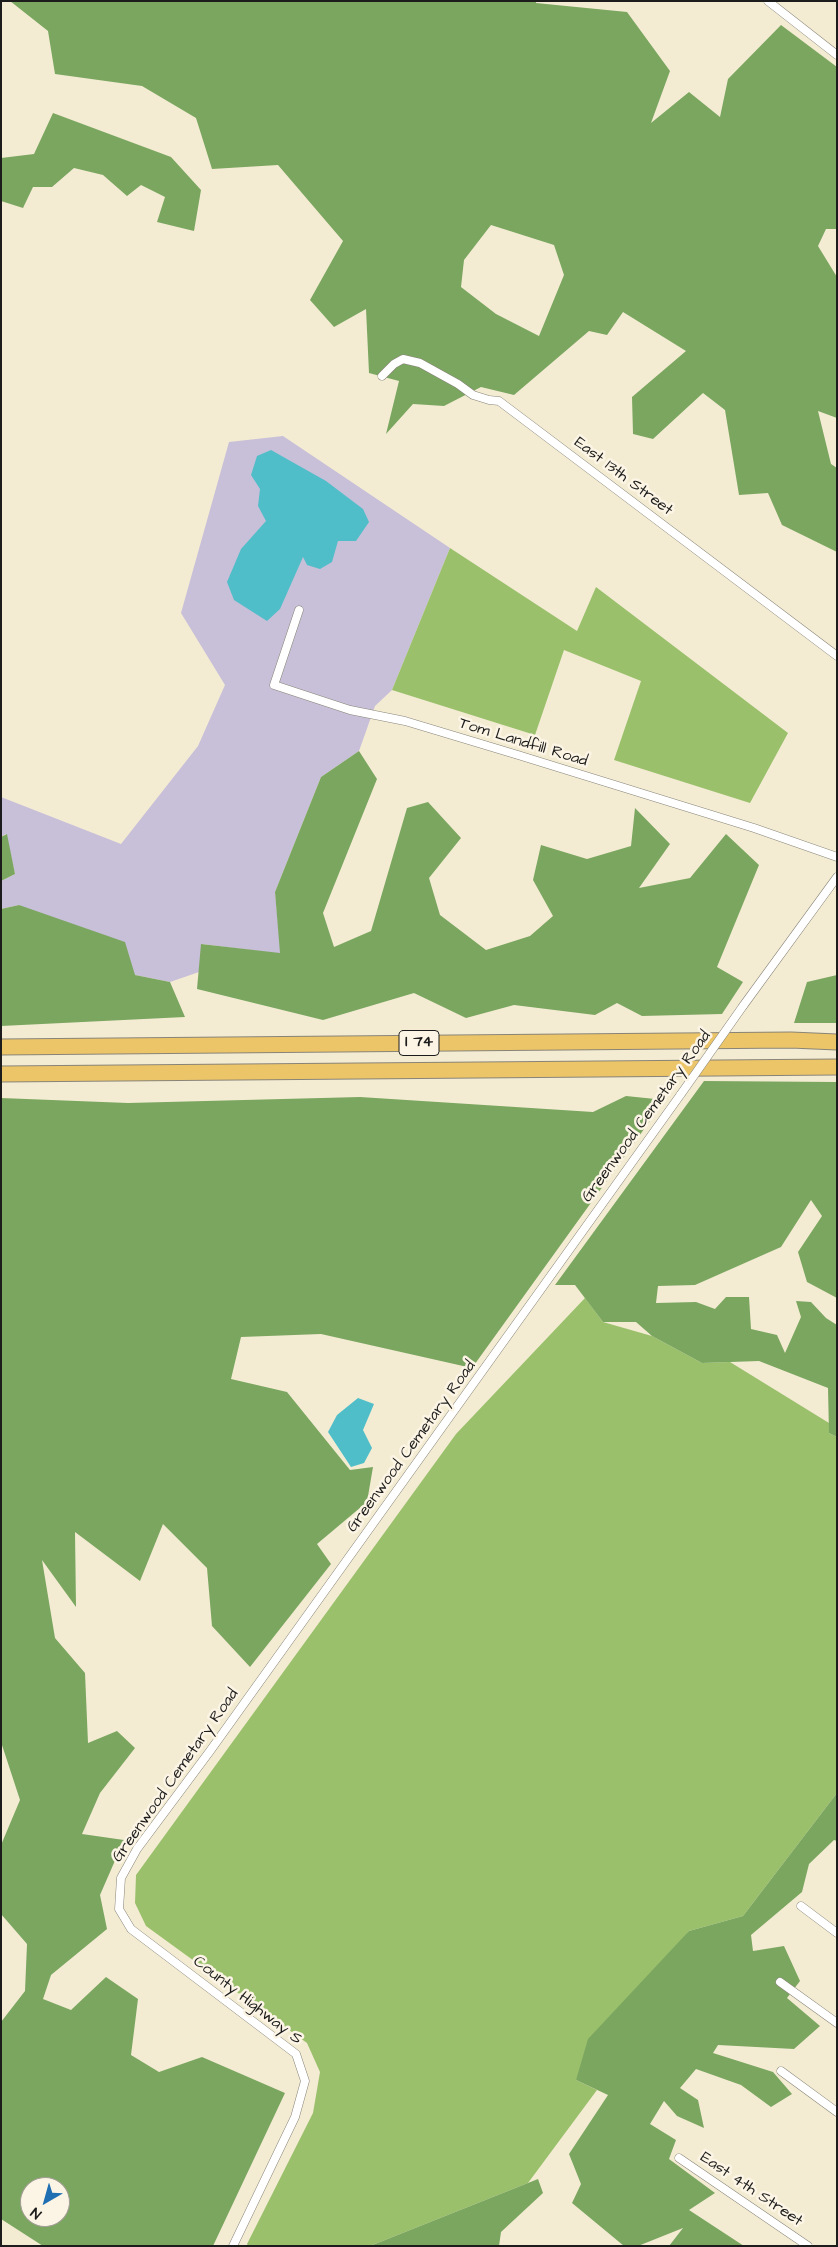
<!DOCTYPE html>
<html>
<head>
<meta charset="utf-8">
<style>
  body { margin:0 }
  #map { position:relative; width:838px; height:2247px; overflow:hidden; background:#f3ecd3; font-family:"Architects Daughter",sans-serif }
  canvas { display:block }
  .frame { position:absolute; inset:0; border:2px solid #1c1c1c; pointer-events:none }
  .north { position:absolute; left:20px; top:2177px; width:50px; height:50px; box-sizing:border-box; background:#fcf5e5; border:1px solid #a29e95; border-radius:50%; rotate:218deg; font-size:14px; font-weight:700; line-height:20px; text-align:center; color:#1c1c1c }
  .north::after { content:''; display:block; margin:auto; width:18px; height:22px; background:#1f6fb2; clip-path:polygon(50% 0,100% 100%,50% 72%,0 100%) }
</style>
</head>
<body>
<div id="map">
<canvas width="838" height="2247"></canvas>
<div class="frame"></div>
<div class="north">N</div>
</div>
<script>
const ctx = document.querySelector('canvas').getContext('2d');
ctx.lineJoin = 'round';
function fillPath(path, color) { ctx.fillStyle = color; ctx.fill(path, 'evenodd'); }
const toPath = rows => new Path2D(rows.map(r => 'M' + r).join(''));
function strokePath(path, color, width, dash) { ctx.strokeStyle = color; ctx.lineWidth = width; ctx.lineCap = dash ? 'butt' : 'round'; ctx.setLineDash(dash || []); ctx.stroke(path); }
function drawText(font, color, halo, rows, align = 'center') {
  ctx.font = font + ' "Architects Daughter",sans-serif'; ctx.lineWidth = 5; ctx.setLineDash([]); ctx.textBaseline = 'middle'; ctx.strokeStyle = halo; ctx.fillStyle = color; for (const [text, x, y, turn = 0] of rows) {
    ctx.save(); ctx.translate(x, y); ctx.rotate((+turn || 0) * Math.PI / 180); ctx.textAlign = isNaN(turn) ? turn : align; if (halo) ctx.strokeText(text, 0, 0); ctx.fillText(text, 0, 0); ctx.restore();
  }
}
const industrial = toPath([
  [283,436,450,548,392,690,375,706,359,751,321,777,275,892,281,954,202,944,199,972,170,982,135,975,19,905,1,909,1,881,15,874,6,834,1,837,1,797,121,844,198,746,225,685,181,613,229,442]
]);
const green = toPath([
  [450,548,577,631,596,587,788,733,750,803,614,760,641,681,564,650,535,735,392,690],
  [585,1298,603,1322,652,1336,702,1363,730,1362,829,1423,829,1433,837,1437,837,1793,743,1916,689,1931,576,2080,597,2090,528,2183,370,2246,248,2246,247,2244,313,2113,320,2072,307,2043,146,1926,135,1903,136,1875,456,1434]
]);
const forest = toPath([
  [10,1,536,1,536,3,627,12,670,71,651,123,689,92,720,117,728,79,781,25,837,67,837,229,826,229,818,246,837,277,837,418,818,411,831,464,837,468,837,552,782,525,768,493,739,495,725,410,703,393,653,439,633,434,632,397,686,351,623,312,607,335,589,331,514,395,481,387,444,406,413,404,386,434,399,381,369,373,366,309,334,327,310,300,343,241,278,165,212,169,196,118,142,86,55,74,48,31],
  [491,225,554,245,564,275,539,336,496,314,461,287,464,260],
  [53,113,171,157,201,190,194,231,157,222,165,197,141,185,127,196,103,175,74,168,52,187,33,187,23,208,1,201,1,158,34,154],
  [359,751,377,779,323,913,334,947,371,931,407,808,428,802,461,838,429,878,440,915,486,950,530,936,553,916,533,880,541,845,587,859,631,846,635,808,670,844,639,888,690,878,726,834,759,865,717,967,743,982,722,1014,642,1016,617,1003,595,1015,514,1005,466,1018,414,993,323,1020,197,989,201,944,280,953,275,892,321,777],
  [7,834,15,874,1,881,1,837],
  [19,905,125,942,135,975,170,982,185,1017,1,1026,1,909],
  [837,975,837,1023,794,1023,807,982],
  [704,1081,837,1082,837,1298,807,1282,798,1252,822,1216,811,1200,781,1247,695,1285,658,1286,656,1303,696,1302,715,1309,726,1297,749,1297,751,1329,777,1335,785,1353,801,1317,796,1301,811,1302,826,1318,837,1325,837,1437,829,1433,828,1388,759,1361,702,1363,652,1336,636,1322,603,1322,575,1285,555,1285],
  [626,1096,665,1100,472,1368,321,1334,241,1337,231,1379,287,1392,350,1470,373,1467,367,1502,317,1544,331,1564,250,1667,212,1626,207,1568,163,1524,140,1581,75,1532,76,1607,42,1560,55,1638,85,1673,88,1743,117,1731,135,1748,100,1793,82,1834,124,1840,100,1895,107,1929,51,1975,43,1999,71,2010,106,1977,138,1999,131,2055,159,2072,202,2057,285,2093,213,2246,43,2246,1,2219,1,2022,25,1991,27,1944,1,1914,1,1845,20,1800,1,1742,1,1098,128,1103,360,1097,593,1112],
  [30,2187,60,2187,60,2217,30,2217],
  [837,1793,837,1841,834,1840,809,1864,802,1892,751,1935,753,1951,784,1946,800,1981,787,1998,820,2026,794,2049,718,2045,713,2053,773,2072,792,2094,771,2107,741,2085,696,2069,680,2088,698,2100,704,2128,677,2116,664,2101,650,2124,676,2140,669,2159,715,2193,689,2210,744,2246,669,2246,683,2228,638,2246,624,2246,572,2203,581,2184,569,2154,608,2095,576,2080,588,2039,689,1931,743,1916],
  [538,2179,543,2193,501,2232,499,2246,370,2246]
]);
const water = toPath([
  [271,450,326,481,363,509,369,522,356,541,338,541,332,562,320,569,307,565,303,557,280,609,267,621,234,600,227,582,241,549,266,521,258,506,260,489,251,475,257,456],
  [358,1398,374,1404,363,1430,372,1448,364,1463,351,1467,328,1432,337,1415]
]);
const minor = toPath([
  [768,1,837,55],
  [382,376,394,364,403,359,420,363,458,384,473,395,489,400,499,401,837,656],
  [299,610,274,685,350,710,405,721,518,755,754,828,837,857],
  [743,1006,837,877],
  [801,1906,837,1933],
  [780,1982,837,2023],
  [781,2071,837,2112],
  [679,2158,808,2246],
  [233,2246,295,2117,305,2081,296,2054,131,1929,119,1909,121,1878,137,1849,210,1751,681,1094]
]);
const motorway = toPath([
  [1,1047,791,1040,837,1042],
  [1,1074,837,1067]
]);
const minorBridge = toPath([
  [681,1094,743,1006]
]);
const shields = [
  [419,1043,40]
];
const shieldNames = [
  ["I 74",419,1043]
];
const streetNames = [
  ["East 13th Street",623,477,37],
  ["Tom Landfill Road",523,743,17],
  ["Greenwood Cemetary Road",647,1117,-54],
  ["Greenwood Cemetary Road",412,1447,-54],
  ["Greenwood Cemetary Road",176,1776,-55],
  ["County Highway S",247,2001,38],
  ["East 4th Street",751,2190,34]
];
fillPath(industrial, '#c8bfd8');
fillPath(green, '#9ac06c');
fillPath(forest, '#7ba660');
fillPath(water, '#50bec9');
strokePath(minor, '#888478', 9);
strokePath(motorway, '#888478', 17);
strokePath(minor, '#fff', 8);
strokePath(motorway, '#edc569', 15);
strokePath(minorBridge, '#888478', 9, []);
strokePath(minorBridge, '#fff', 8);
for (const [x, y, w] of shields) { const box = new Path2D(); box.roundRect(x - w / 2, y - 12.5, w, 25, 4); ctx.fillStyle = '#fcf5e5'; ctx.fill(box); strokePath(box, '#1c1c1c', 1); }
drawText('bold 15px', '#1c1c1c', null, shieldNames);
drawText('16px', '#1c1c1c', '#fcf5e5', streetNames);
</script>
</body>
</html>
